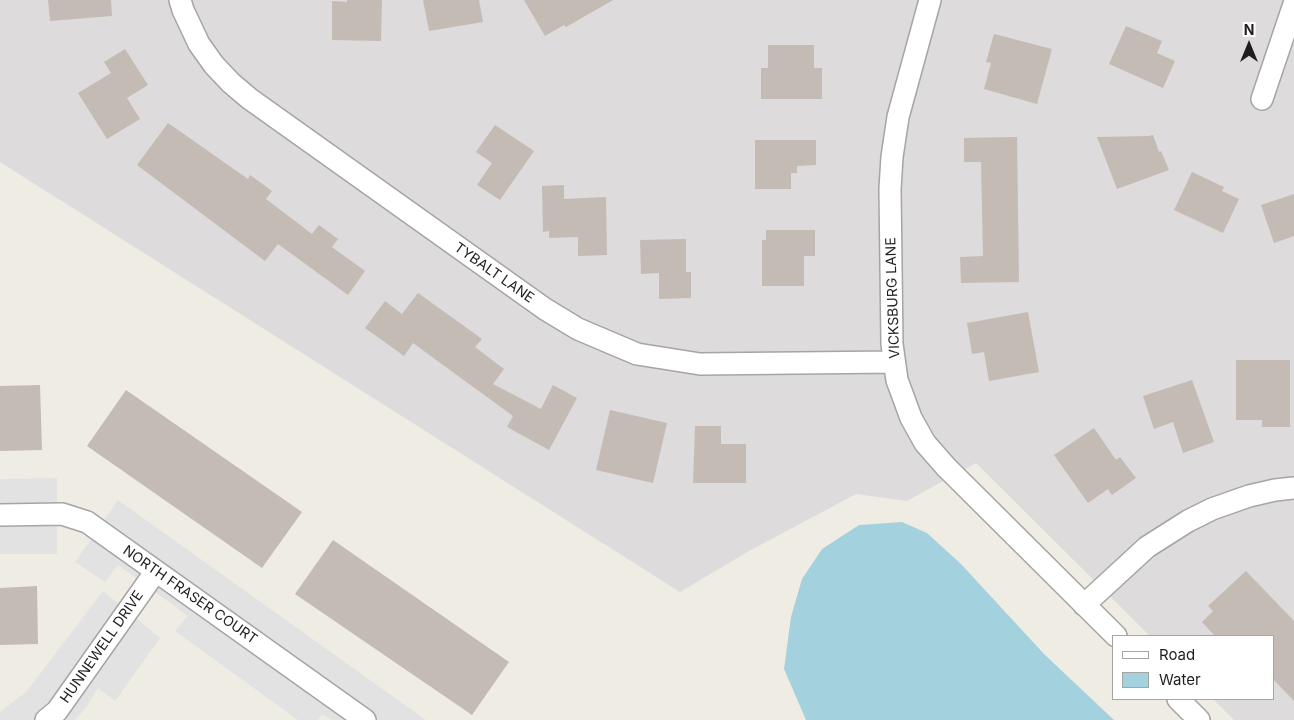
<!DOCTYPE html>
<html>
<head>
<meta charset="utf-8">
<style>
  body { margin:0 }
  #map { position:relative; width:1294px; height:720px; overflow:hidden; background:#efece4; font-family:Inter,sans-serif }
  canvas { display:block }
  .legend { position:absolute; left:1112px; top:635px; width:162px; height:65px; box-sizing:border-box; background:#fff; border:1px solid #a5a5a5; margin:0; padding:6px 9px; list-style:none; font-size:15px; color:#1e1e1e }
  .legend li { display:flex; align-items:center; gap:10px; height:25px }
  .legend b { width:25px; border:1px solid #a5a5a5 }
  .north { position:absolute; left:1224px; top:20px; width:50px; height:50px; -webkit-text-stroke:4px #fff; paint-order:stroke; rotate:0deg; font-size:14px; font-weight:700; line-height:20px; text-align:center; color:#1e1e1e }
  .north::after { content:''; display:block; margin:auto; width:18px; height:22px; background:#1e1e1e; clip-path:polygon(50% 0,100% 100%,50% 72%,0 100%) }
</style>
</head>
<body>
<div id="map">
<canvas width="1294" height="720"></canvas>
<ul class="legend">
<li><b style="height:6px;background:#fff"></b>Road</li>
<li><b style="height:14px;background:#a4d1de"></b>Water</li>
</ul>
<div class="north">N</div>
</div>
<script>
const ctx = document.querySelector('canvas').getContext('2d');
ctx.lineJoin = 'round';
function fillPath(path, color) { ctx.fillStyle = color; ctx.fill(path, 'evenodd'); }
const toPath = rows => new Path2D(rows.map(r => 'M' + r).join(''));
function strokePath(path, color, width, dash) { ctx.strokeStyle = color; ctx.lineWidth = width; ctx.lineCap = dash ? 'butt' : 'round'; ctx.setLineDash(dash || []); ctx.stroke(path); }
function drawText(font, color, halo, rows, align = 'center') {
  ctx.font = font + ' Inter,sans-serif'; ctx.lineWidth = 4; ctx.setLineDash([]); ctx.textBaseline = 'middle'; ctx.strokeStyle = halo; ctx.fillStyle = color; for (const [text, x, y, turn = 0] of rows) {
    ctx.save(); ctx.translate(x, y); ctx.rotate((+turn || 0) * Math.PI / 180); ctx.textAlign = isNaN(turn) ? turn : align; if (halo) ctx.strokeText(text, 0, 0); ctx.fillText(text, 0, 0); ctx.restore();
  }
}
const residential = toPath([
  [0,0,1294,0,1294,720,1234,720,1213,699,1273,699,1273,636,1150,636,976,463,907,501,856,494,749,551,680,592,0,162]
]);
const parking = toPath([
  [57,478,57,554,0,554,0,479],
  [118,500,426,720,331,720,322,714,318,720,298,720,175,631,188,616,118,565,105,582,75,562],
  [103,591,160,638,115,701,98,688,87,706,75,720,0,720,0,712,27,691]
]);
const water = toPath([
  [902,522,927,533,961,564,1044,654,1114,720,806,720,784,669,791,617,802,579,822,549,859,525]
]);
const building = toPath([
  [48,0,111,0,112,16,50,21],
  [347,0,382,0,381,41,332,40,332,1,347,2],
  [423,0,479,0,483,22,429,31],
  [524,0,613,0,566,27,564,25,545,36],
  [1126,26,1162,41,1157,53,1175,61,1163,88,1109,64],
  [994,34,1052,49,1037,104,984,89,991,63,986,62],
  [768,45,814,45,814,68,822,68,822,99,761,99,761,68,768,68],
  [125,49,148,85,127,98,140,119,107,139,78,93,111,73,104,62],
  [168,123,248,179,250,175,272,191,266,199,312,234,319,225,338,239,332,247,365,271,348,295,278,244,265,261,137,165],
  [495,125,534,151,500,200,477,185,492,163,476,152],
  [1153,135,1159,152,1161,151,1169,170,1117,189,1097,137,1149,136],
  [1017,137,1019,282,961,283,960,257,983,256,981,162,964,162,964,138],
  [755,140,816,140,816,165,797,166,797,173,791,173,791,189,755,189],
  [1192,172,1224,187,1222,191,1239,199,1223,233,1174,210],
  [564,185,564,199,606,197,607,255,578,256,578,237,549,238,549,231,543,232,542,186],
  [1294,194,1294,236,1274,243,1261,205],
  [766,230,815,230,815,256,804,256,804,286,762,286,762,240,766,240],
  [686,239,686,272,691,272,691,298,659,299,659,273,641,274,640,240],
  [418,293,482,339,475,347,504,369,493,384,541,409,553,385,577,398,549,450,507,427,513,416,413,343,404,356,365,328,385,301,402,314],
  [1028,312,1039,372,989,381,984,352,972,354,967,323],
  [1236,360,1290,360,1290,427,1262,427,1262,420,1236,420],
  [1192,380,1214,442,1183,453,1173,422,1154,429,1143,396],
  [40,385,42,450,0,451,0,386],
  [126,390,302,512,262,568,87,446],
  [610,410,667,423,653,483,596,470],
  [695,426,721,426,721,444,746,444,746,483,693,483],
  [1094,428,1116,460,1120,457,1136,478,1112,495,1108,489,1088,503,1054,455],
  [333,540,509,662,472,715,295,594],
  [1246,571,1294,621,1294,701,1273,679,1273,636,1215,636,1202,622,1213,611,1208,606],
  [37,586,38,644,0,645,0,588]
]);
const street = toPath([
  [180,0,183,10,199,44,214,65,231,83,250,99,545,309,578,329,637,354,700,364,894,362],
  [930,0,898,117,892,157,890,189,892,344,897,380,911,418,925,443,946,467,1116,636],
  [1262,99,1294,4],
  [0,515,62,514,87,522,365,720],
  [1084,605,1147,547,1188,521,1212,509,1249,496,1275,490,1294,488],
  [1178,699,1199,720],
  [46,720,57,711,156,571]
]);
const streetNames = [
  ["TYBALT LANE",494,273,35],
  ["VICKSBURG LANE",893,298,-92],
  ["NORTH FRASER COURT",190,595,35],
  ["HUNNEWELL DRIVE",102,647,-55]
];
fillPath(residential, '#dddbdb');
fillPath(parking, '#e2e2e2');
fillPath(water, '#a4d1de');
fillPath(building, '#c4bbb4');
strokePath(street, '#a5a5a5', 24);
strokePath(street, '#fff', 21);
drawText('14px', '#1e1e1e', '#fff', streetNames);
</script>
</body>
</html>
